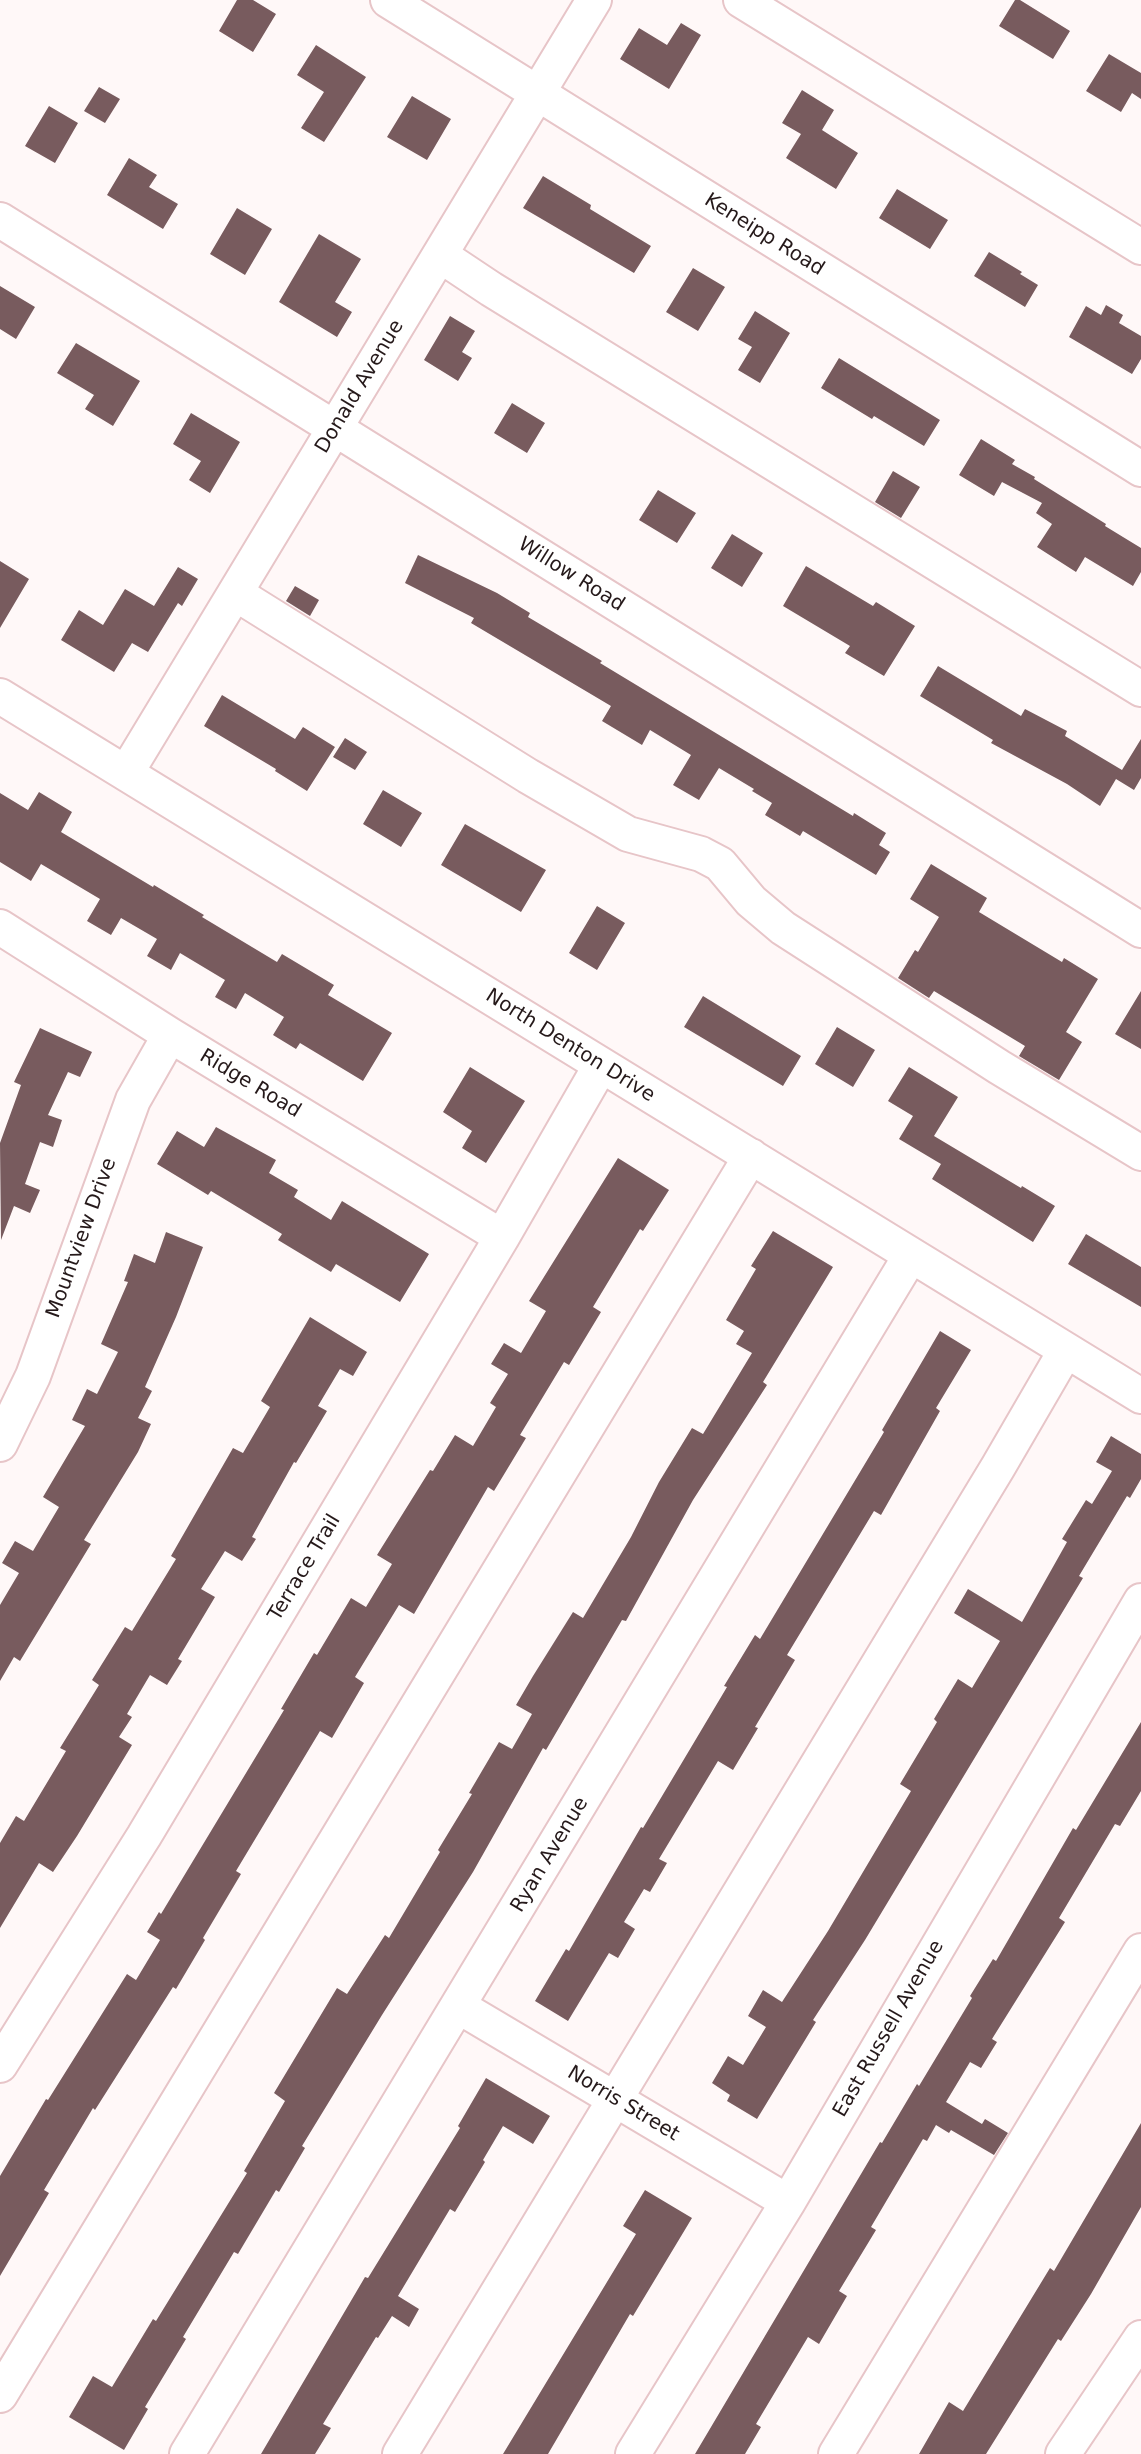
<!DOCTYPE html>
<html>
<head>
<meta charset="utf-8">
<style>
  body { margin:0 }
  canvas { display:block; background:#fff8f8 }
</style>
</head>
<body>
<canvas width="1141" height="2454"></canvas>
<script>
const ctx = document.querySelector('canvas').getContext('2d');
ctx.lineJoin = 'round';
function fillPath(path, color) { ctx.fillStyle = color; ctx.fill(path, 'evenodd'); }
const toPath = rows => new Path2D(rows.map(r => 'M' + r).join(''));
function strokePath(path, color, width, dash) { ctx.strokeStyle = color; ctx.lineWidth = width; ctx.lineCap = dash ? 'butt' : 'round'; ctx.setLineDash(dash || []); ctx.stroke(path); }
function drawText(font, color, halo, rows, align = 'center') {
  ctx.font = font + ' "DejaVu Sans",sans-serif'; ctx.lineWidth = 8; ctx.setLineDash([]); ctx.textBaseline = 'middle'; ctx.strokeStyle = halo; ctx.fillStyle = color; for (const [text, x, y, turn = 0] of rows) {
    ctx.save(); ctx.translate(x, y); ctx.rotate((+turn || 0) * Math.PI / 180); ctx.textAlign = isNaN(turn) ? turn : align; if (halo) ctx.strokeText(text, 0, 0); ctx.fillText(text, 0, 0); ctx.restore();
  }
}
const building = toPath([
  [237,0,253,0,276,14,253,52,219,31],
  [1015,0,1020,0,1070,31,1053,59,999,26],
  [681,23,701,35,669,89,620,59,639,28,667,45],
  [316,45,366,77,324,142,301,128,324,92,297,75],
  [1109,54,1141,73,1141,99,1132,93,1121,112,1086,91],
  [99,87,120,99,105,123,84,111],
  [802,90,834,110,822,130,858,153,836,189,786,158,801,134,782,123],
  [412,96,451,119,427,160,387,137],
  [49,106,78,123,55,163,25,146],
  [129,158,157,175,149,187,178,204,163,229,107,195],
  [543,176,591,205,590,209,651,246,634,273,523,208],
  [897,189,948,220,930,249,879,218],
  [237,208,272,229,245,275,210,254],
  [319,234,361,259,335,302,352,312,337,337,279,302],
  [989,252,1022,272,1020,274,1038,285,1025,307,974,276],
  [693,268,725,287,698,331,666,312],
  [0,286,35,307,16,339,0,329],
  [1106,305,1123,315,1119,323,1141,336,1141,359,1132,374,1069,337,1086,306,1101,315],
  [755,311,790,333,760,383,738,370,752,347,738,339],
  [450,316,475,331,462,352,472,358,458,381,424,360],
  [76,343,140,381,113,426,85,409,94,395,57,373],
  [839,358,940,420,924,446,874,416,872,419,821,388],
  [512,403,545,423,527,453,494,433],
  [191,413,240,442,210,493,189,480,201,461,173,444],
  [981,439,1015,460,1012,464,1035,477,1034,479,1106,524,1105,526,1141,548,1141,572,1133,586,1085,557,1076,572,1037,547,1052,524,1036,513,1042,503,1002,482,994,496,959,475],
  [893,471,920,487,901,518,875,502],
  [658,490,696,513,677,543,639,520],
  [732,534,763,553,742,587,711,568],
  [418,555,497,593,530,613,528,617,602,661,600,663,853,816,854,813,886,833,879,845,890,852,876,875,803,831,800,836,765,815,772,803,752,791,754,789,719,768,699,800,673,785,691,755,650,730,642,745,602,721,611,706,471,623,474,618,405,583],
  [0,561,29,579,0,628],
  [806,566,873,606,876,602,915,626,884,676,845,653,850,646,783,606],
  [178,567,198,579,182,606,178,603,148,652,132,643,114,672,61,640,79,610,103,625,125,589,154,606],
  [295,586,319,600,310,616,286,601],
  [938,666,1021,716,1025,709,1067,731,1065,736,1122,770,1141,739,1141,778,1134,790,1116,779,1100,806,1067,784,991,743,993,740,920,696],
  [222,695,295,739,303,727,335,747,307,791,275,771,276,769,204,726],
  [345,738,367,752,355,770,333,757],
  [383,790,422,813,401,847,363,824],
  [39,792,72,812,61,832,153,887,154,885,204,915,202,917,277,962,282,954,334,985,328,995,392,1033,363,1081,300,1043,296,1049,273,1035,284,1017,245,993,236,1009,215,997,225,980,180,953,171,970,147,956,157,939,121,918,111,935,87,921,100,899,41,864,31,881,0,862,0,793,28,810],
  [465,824,546,870,521,912,441,865],
  [931,864,987,898,979,912,1062,962,1064,958,1098,979,1066,1032,1082,1042,1059,1080,1019,1056,1025,1046,934,991,929,998,898,978,915,950,918,952,939,917,910,899],
  [597,906,625,923,597,970,569,953],
  [1141,991,1141,1049,1115,1034],
  [703,996,801,1056,783,1086,684,1027],
  [837,1027,875,1050,853,1087,815,1064],
  [40,1028,92,1052,80,1077,68,1072,48,1115,62,1120,53,1147,40,1142,25,1184,40,1190,30,1213,14,1206,1,1240,0,1143,21,1085,14,1082],
  [470,1067,525,1101,486,1163,462,1148,472,1131,443,1112],
  [909,1067,958,1097,934,1136,1021,1188,1022,1186,1055,1206,1033,1242,932,1179,941,1164,899,1139,913,1116,888,1101],
  [216,1127,276,1160,269,1173,298,1190,294,1197,331,1220,342,1201,429,1254,400,1302,336,1264,331,1272,278,1240,282,1234,211,1191,208,1195,157,1164,177,1131,204,1147],
  [618,1158,669,1190,643,1231,640,1229,593,1307,601,1312,569,1365,564,1362,520,1435,526,1438,494,1491,488,1487,414,1614,399,1605,355,1677,364,1683,332,1738,320,1731,236,1871,241,1874,203,1938,205,1940,176,1989,173,1987,95,2110,93,2108,44,2190,49,2193,0,2276,0,2176,46,2099,48,2100,127,1974,136,1980,160,1940,147,1932,159,1912,161,1914,284,1710,281,1709,314,1653,317,1655,351,1598,366,1607,392,1564,377,1555,430,1470,433,1471,455,1435,473,1446,496,1407,490,1403,508,1374,491,1364,504,1343,521,1353,546,1311,529,1301],
  [773,1231,833,1267,763,1382,767,1385,693,1500,626,1621,622,1620,546,1750,543,1748,473,1872,382,2015,302,2146,305,2148,279,2192,276,2190,238,2254,234,2252,183,2337,186,2339,145,2407,148,2409,124,2450,69,2417,93,2376,112,2387,153,2319,156,2321,247,2173,244,2171,285,2101,274,2093,337,1988,347,1994,385,1935,389,1938,440,1852,438,1850,472,1794,469,1793,499,1742,512,1749,532,1714,516,1705,533,1676,573,1612,583,1618,631,1537,659,1482,692,1428,703,1434,752,1353,736,1344,744,1331,726,1320,756,1269,751,1266],
  [166,1232,203,1247,176,1317,145,1387,152,1391,138,1418,151,1424,138,1452,84,1540,91,1544,20,1661,14,1657,0,1681,0,1605,19,1573,2,1563,15,1541,33,1551,59,1507,43,1497,85,1426,72,1420,87,1389,97,1394,118,1352,101,1344,128,1282,124,1281,134,1254,155,1263],
  [1086,1234,1141,1267,1141,1307,1068,1264],
  [310,1317,367,1352,353,1376,340,1369,318,1406,327,1411,296,1463,294,1462,252,1537,256,1539,242,1561,225,1551,201,1589,215,1597,178,1659,182,1661,167,1685,150,1675,127,1714,132,1717,119,1737,132,1745,77,1836,53,1872,39,1863,0,1928,0,1843,16,1816,24,1821,66,1751,60,1748,99,1685,92,1680,125,1627,132,1631,176,1559,171,1556,233,1448,243,1453,270,1407,261,1401],
  [940,1331,971,1350,936,1408,940,1411,881,1515,874,1511,787,1655,795,1660,755,1727,758,1728,733,1770,718,1761,659,1859,667,1863,650,1892,644,1889,624,1922,635,1929,618,1958,609,1953,568,2021,535,2001,566,1949,569,1951,641,1827,643,1828,727,1687,724,1686,755,1635,760,1639,884,1432,882,1430],
  [1111,1436,1141,1454,1141,1479,1130,1498,1127,1496,1079,1576,1083,1578,865,1940,813,2020,816,2022,757,2119,727,2101,730,2095,712,2083,728,2056,743,2065,766,2027,748,2016,763,1990,782,2002,828,1931,911,1791,900,1784,937,1722,934,1719,958,1679,972,1688,1000,1641,954,1613,968,1589,1022,1622,1067,1542,1062,1539,1086,1500,1092,1504,1112,1471,1096,1462],
  [1141,1722,1141,1791,1120,1826,1115,1824,1059,1918,1065,1922,992,2039,997,2042,981,2068,970,2062,946,2102,982,2124,985,2119,1008,2133,994,2155,951,2130,949,2133,936,2125,927,2141,923,2139,871,2227,876,2230,839,2291,847,2296,819,2344,808,2337,756,2424,761,2427,745,2454,695,2454,880,2142,882,2143,917,2084,919,2086,972,1998,970,1996,993,1959,996,1961,1073,1828,1076,1830],
  [486,2078,550,2116,533,2144,503,2126,483,2160,485,2162,455,2212,450,2209,398,2296,419,2309,409,2327,392,2316,378,2338,376,2337,323,2424,331,2428,315,2454,261,2454,365,2277,368,2278,460,2128,458,2126],
  [1141,2123,1141,2207,1091,2294,1061,2341,1058,2339,986,2454,919,2454,949,2402,963,2411,1050,2268,1054,2271],
  [645,2190,692,2218,633,2316,630,2314,548,2454,503,2454,636,2234,623,2226]
]);
const minor = toPath([
  [388,0,1141,469],
  [741,0,1141,247],
  [0,220,1141,930],
  [440,255,491,289,1141,689],
  [235,593,528,776,628,834,701,854,720,864,751,901,783,928,999,1067,1141,1153],
  [0,696,1141,1396],
  [126,773,594,0],
  [0,927,170,1035,502,1237],
  [0,1444,33,1376,133,1100,170,1035],
  [458,2006,788,2202],
  [0,2065,144,1836,502,1237,601,1065],
  [0,2395,751,1156],
  [187,2454,911,1255],
  [400,2454,998,1467,1066,1350],
  [633,2454,788,2202,1141,1601],
  [836,2454,1141,1951],
  [1063,2454,1141,2338]
]);
const streetNames = [
  ["Keneipp Road",764,235,32],
  ["Donald Avenue",360,387,-59],
  ["Willow Road",571,575,32],
  ["North Denton Drive",570,1046,32],
  ["Ridge Road",250,1084,31],
  ["Mountview Drive",82,1238,-70],
  ["Terrace Trail",305,1568,-59],
  ["Ryan Avenue",550,1855,-59],
  ["East Russell Avenue",889,2029,-60],
  ["Norris Street",623,2104,31]
];
fillPath(building, '#785b5e');
strokePath(minor, '#e7c5c8', 38);
strokePath(minor, '#fff', 34);
drawText('20px', '#25191a', '#fff', streetNames);
</script>
</body>
</html>
